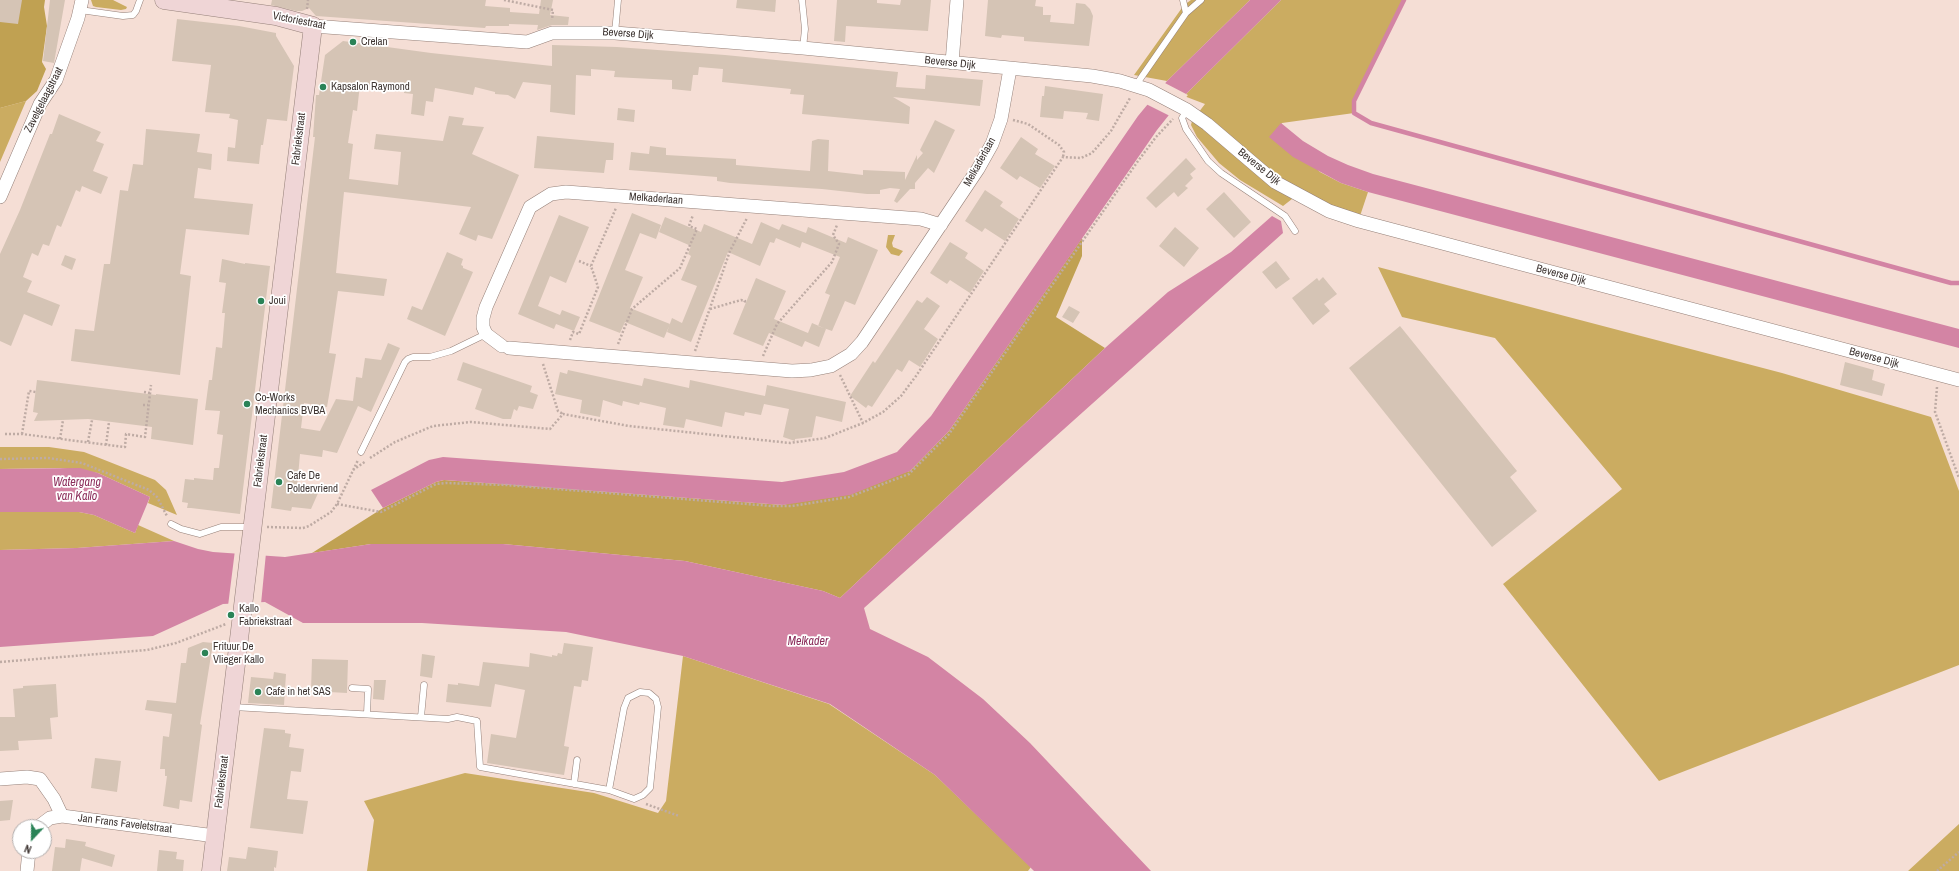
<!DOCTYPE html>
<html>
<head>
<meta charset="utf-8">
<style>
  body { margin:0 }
  #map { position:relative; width:1959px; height:871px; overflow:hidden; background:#f5ded5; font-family:"Archivo Narrow",sans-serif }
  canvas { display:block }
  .north { position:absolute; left:12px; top:819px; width:40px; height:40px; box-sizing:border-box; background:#fff; border:1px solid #b2aead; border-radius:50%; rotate:202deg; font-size:11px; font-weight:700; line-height:16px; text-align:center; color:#3e3532 }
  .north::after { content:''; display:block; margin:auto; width:14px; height:18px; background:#2a8357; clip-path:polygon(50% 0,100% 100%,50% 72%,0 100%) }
</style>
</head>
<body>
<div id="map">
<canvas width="1959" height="871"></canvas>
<div class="north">N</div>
</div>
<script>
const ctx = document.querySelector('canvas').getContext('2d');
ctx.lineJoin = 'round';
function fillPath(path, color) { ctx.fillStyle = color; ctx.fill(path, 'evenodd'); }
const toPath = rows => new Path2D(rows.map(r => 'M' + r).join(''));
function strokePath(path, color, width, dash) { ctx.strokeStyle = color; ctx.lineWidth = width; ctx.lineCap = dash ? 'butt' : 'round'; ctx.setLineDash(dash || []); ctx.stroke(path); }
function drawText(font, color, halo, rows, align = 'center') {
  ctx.font = font + ' "Archivo Narrow",sans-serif'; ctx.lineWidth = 3.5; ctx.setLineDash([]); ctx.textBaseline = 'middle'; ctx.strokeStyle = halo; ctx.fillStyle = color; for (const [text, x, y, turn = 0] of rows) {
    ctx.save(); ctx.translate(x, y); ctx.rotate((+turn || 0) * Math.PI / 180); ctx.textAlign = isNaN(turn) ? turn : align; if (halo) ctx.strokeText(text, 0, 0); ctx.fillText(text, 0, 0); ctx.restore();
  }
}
const green = toPath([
  [91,0,113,0,127,7,126,9,121,10,96,7,93,6],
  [1191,0,1250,0,1167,81,1134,75,1184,5],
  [1281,0,1404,0,1354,101,1354,113,1282,123,1277,130,1320,172,1341,183,1368,192,1360,216,1330,206,1301,192,1283,206,1240,180,1219,163,1197,137,1191,125,1192,121,1205,104,1184,96],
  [26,101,0,162,0,108],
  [888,235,895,235,892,243,893,247,903,251,899,256,891,254,886,247],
  [1378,267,1782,373,1931,417,1959,491,1959,665,1659,781,1503,584,1622,489,1495,338,1402,317],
  [0,447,49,447,84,452,102,459,155,480,166,490,177,515,148,503,150,497,98,473,60,468,0,469],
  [0,512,79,512,94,515,135,533,138,525,174,541,77,548,0,550],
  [683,656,829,704,935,775,1031,867,1028,871,367,871,374,820,364,801,465,773,594,793,658,813,666,801],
  [1959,824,1959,871,1908,871]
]);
const forest = toPath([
  [0,0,45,0,44,7,47,26,42,62,46,69,37,91,26,101,0,108],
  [1082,238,1082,256,1056,317,1105,348,840,598,823,591,685,561,503,544,371,544,312,553,383,508,436,482,444,480,783,505,910,471,949,431]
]);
const water = toPath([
  [1250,0,1281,0,1184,96,1157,130,949,431,910,471,850,495,783,505,444,480,436,482,383,508,371,490,429,460,443,457,782,482,844,472,897,452,931,416,1138,116,1167,81],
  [1281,123,1303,141,1328,156,1348,165,1373,174,1959,329,1959,348,1368,192,1341,183,1293,157,1269,137],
  [1272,216,1281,221,1283,233,864,608,870,629,928,657,983,699,1030,743,1151,871,1034,871,935,775,830,704,683,656,566,632,422,623,303,623,265,602,223,604,153,636,0,647,0,550,77,548,174,541,198,549,213,552,285,557,371,544,503,544,685,561,823,591,840,598,1105,348,1168,292,1231,252],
  [80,468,98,473,150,497,135,533,94,515,79,512,0,512,0,469]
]);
const pier = toPath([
  [1163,82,1188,95,1170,116,1146,104],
  [235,550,266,553,261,604,228,606]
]);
const stream = toPath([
  [1404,0,1354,101,1354,113,1371,123,1951,283,1959,283]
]);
const building = toPath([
  [0,0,22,0,18,24,0,22],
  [50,0,65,0,54,63,43,61],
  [272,0,486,0,485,6,510,8,510,12,539,14,541,0,553,0,550,15,569,17,568,25,552,25,537,30,538,25,509,24,509,26,486,26,485,28,316,16,309,8,302,11,296,11,271,5],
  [737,0,776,0,775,12,736,8],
  [837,0,877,0,877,3,900,5,901,0,931,0,928,31,846,26,845,42,834,41],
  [988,0,1036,0,1035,6,1043,7,1043,15,1051,15,1050,22,1074,24,1076,3,1085,4,1090,9,1093,16,1089,46,1024,41,1024,37,1002,35,1001,38,985,36],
  [177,19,239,26,276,33,276,36,294,66,287,121,267,119,263,145,261,145,259,164,227,161,228,147,235,148,238,120,229,118,230,114,205,112,211,65,172,61],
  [343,41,431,53,552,66,552,45,617,47,725,55,898,72,896,87,925,89,926,75,983,80,980,106,893,97,910,107,909,124,802,114,804,95,790,94,791,89,722,82,723,69,699,67,698,75,693,75,691,91,672,89,672,80,614,77,615,71,591,69,591,76,576,75,575,115,550,112,551,85,523,82,515,99,508,95,495,94,495,92,475,87,473,95,435,88,433,102,426,101,424,116,411,114,413,94,404,93,404,88,360,84,357,111,353,110,348,143,353,144,349,179,398,185,401,152,374,149,376,134,443,141,449,116,464,118,462,125,484,127,472,154,519,175,492,239,478,235,476,241,459,234,471,207,344,192,336,273,387,279,384,296,338,291,329,353,336,354,327,407,304,403,301,428,320,431,336,399,353,401,356,377,362,378,365,358,381,360,388,343,400,348,371,412,358,406,337,453,323,450,322,457,300,454,297,488,319,491,311,509,292,507,291,511,271,508,315,137,313,137,316,95,319,95,325,55],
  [1045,86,1103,94,1099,121,1086,119,1088,113,1064,111,1063,119,1040,117,1042,96,1044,96],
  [618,108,635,110,634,122,617,120],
  [59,114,101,132,96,141,104,144,93,171,108,177,101,194,82,186,80,192,76,190,61,227,57,225,49,246,43,244,38,256,32,253,23,277,32,281,27,292,60,305,52,326,24,314,11,346,0,341,0,254,20,210,50,134,52,134],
  [935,120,955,130,934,173,928,168,915,183,915,189,910,189,897,203,894,201,900,189,890,188,880,190,880,194,867,194,822,189,730,183,717,181,717,177,629,170,631,152,649,154,650,146,666,148,666,155,736,159,736,165,810,171,812,141,818,139,829,140,828,171,863,175,863,170,905,172,905,180,917,155,917,160,923,153,920,150],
  [146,129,200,134,197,152,212,154,211,170,198,168,194,198,253,204,249,235,186,229,180,274,191,276,180,375,71,361,75,329,94,331,104,264,110,264,120,190,128,191,133,164,143,165],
  [537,136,614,143,613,160,606,160,604,173,534,168],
  [1021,137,1038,149,1035,154,1055,166,1040,188,1020,176,1017,180,1000,168],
  [1186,158,1196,169,1190,174,1193,178,1185,186,1188,188,1178,197,1174,192,1156,208,1146,198],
  [985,190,1003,202,1000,206,1019,219,1005,241,985,228,982,232,965,221],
  [1224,192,1251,222,1234,238,1206,209],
  [632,213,661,225,656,239,640,233,625,270,643,277,630,308,670,324,664,338,625,322,620,333,589,321],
  [559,215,589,227,566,283,550,276,538,306,560,315,562,310,580,317,574,331,556,324,554,329,518,314],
  [665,217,701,232,704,224,752,244,761,222,779,230,782,224,806,233,808,227,846,243,848,237,878,250,855,305,845,301,832,331,818,326,830,295,825,293,840,257,802,242,800,248,776,238,774,243,770,242,760,266,728,252,691,342,667,332,672,318,682,323,697,286,681,280,691,256,688,254,691,246,659,232],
  [1175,227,1199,248,1184,267,1159,246],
  [950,242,968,253,965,258,984,271,970,293,950,280,947,284,930,273],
  [447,252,463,259,461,265,463,266,463,268,473,272,445,336,407,319,412,306,422,310],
  [65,255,76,259,72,270,61,265],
  [222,259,245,264,245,263,270,266,240,514,191,508,187,508,188,503,182,502,185,479,194,480,194,478,213,480,214,468,219,468,223,435,217,434,220,411,205,410,209,380,212,380,216,347,222,348,225,313,222,313,226,283,219,282],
  [1276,261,1290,279,1276,289,1262,272],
  [1323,277,1337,294,1324,304,1330,311,1313,325,1292,298,1317,278,1319,281],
  [756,278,786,291,774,319,808,333,812,323,826,329,819,347,805,341,802,347,769,333,763,346,733,334],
  [927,297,940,306,924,329,938,339,920,367,909,360,902,372,897,369,872,407,868,405,866,408,850,396,873,361,875,363,917,300,922,303],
  [1069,306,1080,312,1073,323,1062,317],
  [1400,326,1517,471,1510,477,1537,511,1492,547,1349,368],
  [463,362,532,386,530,392,538,395,533,409,519,406,517,411,514,409,511,419,503,419,475,409,482,389,457,380],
  [1845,362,1874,370,1872,380,1885,384,1882,396,1840,385],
  [568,370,642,386,644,378,689,388,690,380,765,396,767,385,846,402,842,422,816,416,812,437,795,439,795,441,783,437,789,409,764,404,761,415,745,412,744,416,725,412,722,427,686,419,684,428,663,425,666,408,640,402,639,405,623,401,622,406,603,400,600,417,580,413,582,400,555,394,560,372,567,374],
  [37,380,156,395,156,394,198,399,193,445,151,439,152,427,88,419,34,421,38,413,33,412],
  [203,642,213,643,200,724,202,725,192,802,180,800,179,809,163,806,167,776,165,776,165,769,160,769,161,759,163,736,169,737,172,714,145,710,147,700,176,703,181,663,186,663,188,648],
  [564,643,593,647,588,681,582,680,581,687,574,686,564,746,569,747,564,775,487,763,491,734,516,738,525,690,495,684,491,707,446,702,448,684,458,685,458,683,479,686,483,662,529,667,530,653,552,657,552,655,557,656,558,653,562,654],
  [422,654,435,656,432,678,420,676],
  [312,659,348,660,347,693,311,691],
  [274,672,286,674,284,705,248,703,251,677,273,679],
  [374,680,386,680,384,700,373,699],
  [56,684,58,717,50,718,52,739,18,741,19,750,0,751,0,717,15,717,13,689,23,688,23,686],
  [264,728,285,730,285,733,291,734,289,747,304,749,301,772,291,771,287,799,308,801,303,834,250,828],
  [95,758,121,761,117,792,91,788],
  [13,800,10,820,0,821,0,801],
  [66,839,86,842,85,846,115,855,112,867,82,858,80,871,52,871,55,847,65,848],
  [248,847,278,851,276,868,274,867,274,871,227,871,229,857,246,859],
  [159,850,177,852,176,859,184,860,183,871,157,871]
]);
const path = toPath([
  [504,0,553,10,552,20],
  [307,9,308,0],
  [1013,120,1028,124,1059,145,1064,152,1063,157],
  [579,261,591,266],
  [710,309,741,300,745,301,744,303],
  [570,340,573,332,579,334,598,287,591,266,616,208],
  [618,344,632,309,680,268,697,229,689,226,693,215],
  [695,351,730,251,747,218],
  [763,356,777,324,832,262,839,244,833,235,837,225],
  [543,364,558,411,563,414],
  [840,375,863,423],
  [1937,387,1935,412,1959,478],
  [144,392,150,393],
  [143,405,148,405],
  [5,434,22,434,125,447,126,434,145,437,151,385],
  [22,434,29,391,36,392],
  [60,439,63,420],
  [88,442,92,420],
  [106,445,109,422],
  [370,458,395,442,433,426,471,422,550,429,563,414,629,426,790,443,825,438,863,423,883,412,901,396,916,376,1063,157,1081,158,1092,153,1111,131,1130,98],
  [0,459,48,458,82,463,149,490,157,497,167,516],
  [353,470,366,461],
  [337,504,381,512,436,484,446,483,506,485,772,506,792,506,849,497,909,474,949,434,1138,161,1156,137,1173,119],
  [267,527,303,528,309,526,331,512,337,504,358,460],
  [0,662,147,650,176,643,226,624],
  [646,804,679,816],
  [1937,871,1959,852]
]);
const lane = toPath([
  [802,0,805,29,803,48],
  [1183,0,1186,13],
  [80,10,123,16,133,15,136,11,140,0],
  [615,33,618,0],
  [1136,85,1186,13,1201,0],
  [1187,110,1182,118,1186,129,1208,161,1221,173,1285,216,1295,231],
  [361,452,405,362,408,359,413,357,430,357,451,351,486,334],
  [171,524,181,529,200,534,221,527,250,527],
  [352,688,368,689,367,714],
  [233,707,448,719,457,717,477,721,480,767,609,790,634,799,643,795,650,788,658,707,656,699,649,693,640,692,628,698,624,708,609,790],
  [421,717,424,685],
  [574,784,577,760]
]);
const street = toPath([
  [313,26,527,42,552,33,615,33,803,48,1092,76,1120,81,1149,90,1187,110,1207,124,1275,182,1329,211,1359,221,1959,380],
  [952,63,957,0],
  [0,197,40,104,56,80,78,18,82,0],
  [502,346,486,334,483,327,483,318,486,307,530,207,551,194,566,192,921,219,941,225],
  [509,348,792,371,811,370,831,366,851,354,862,342,978,169,992,144,1001,119,1010,69],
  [0,779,27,777,40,779,54,799,62,816],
  [38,827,50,818,62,816,215,836],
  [27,871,29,851]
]);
const secondary = toPath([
  [164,0,276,16,313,26,211,871]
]);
const markers = [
  [353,42,4,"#2a8357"],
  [323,87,4,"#2a8357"],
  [261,301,4,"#2a8357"],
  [247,404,4,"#2a8357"],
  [279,482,4,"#2a8357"],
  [231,615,4,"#2a8357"],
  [205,653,4,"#2a8357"],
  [258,692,4,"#2a8357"]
];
const streetNames = [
  ["Victoriestraat",299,21,11],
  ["Beverse Dijk",628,34,4],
  ["Beverse Dijk",950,63,6],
  ["Zavelgelaagstraat",44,100,-63],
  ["Fabriekstraat",299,139,-83],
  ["Melkaderlaan",980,162,-61],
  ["Beverse Dijk",1259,167,39],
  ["Melkaderlaan",656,199,4],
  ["Beverse Dijk",1561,275,15],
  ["Beverse Dijk",1874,358,15],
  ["Fabriekstraat",261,461,-83],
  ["Fabriekstraat",222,782,-83],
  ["Jan Frans Faveletstraat",125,824,7]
];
const poiNames = [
  ["Crelan",361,42],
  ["Kapsalon Raymond",331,87],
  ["Joui",269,301],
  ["Co-Works",255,398],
  ["Mechanics BVBA",255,411],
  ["Cafe De",287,476],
  ["Poldervriend",287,489],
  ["Kallo",239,609],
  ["Fabriekstraat",239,622],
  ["Frituur De",213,647],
  ["Vlieger Kallo",213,660],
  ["Cafe in het SAS",266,692]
];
const waterNames = [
  ["Watergang",77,483],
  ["van Kallo",77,497],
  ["Melkader",808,642]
];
fillPath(green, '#cbac61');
fillPath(forest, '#c0a152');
fillPath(water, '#d384a4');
fillPath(pier, '#f5ded5');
strokePath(stream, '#d384a4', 4.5);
fillPath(building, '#d5c4b5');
strokePath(lane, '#958079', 7);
strokePath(street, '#958079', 14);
strokePath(secondary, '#958079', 19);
strokePath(path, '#beaba4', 2.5, [2, 2]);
strokePath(lane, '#fff', 6);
strokePath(street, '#fff', 13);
strokePath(secondary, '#efd5d6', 18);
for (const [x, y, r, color] of markers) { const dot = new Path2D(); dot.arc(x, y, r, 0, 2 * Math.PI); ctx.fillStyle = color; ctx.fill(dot); strokePath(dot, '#fff', 1.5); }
drawText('11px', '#3e3532', '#fff', streetNames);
drawText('11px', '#3e3532', '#fff', poiNames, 'left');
drawText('italic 12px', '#8c2e5b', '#fff', waterNames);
</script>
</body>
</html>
